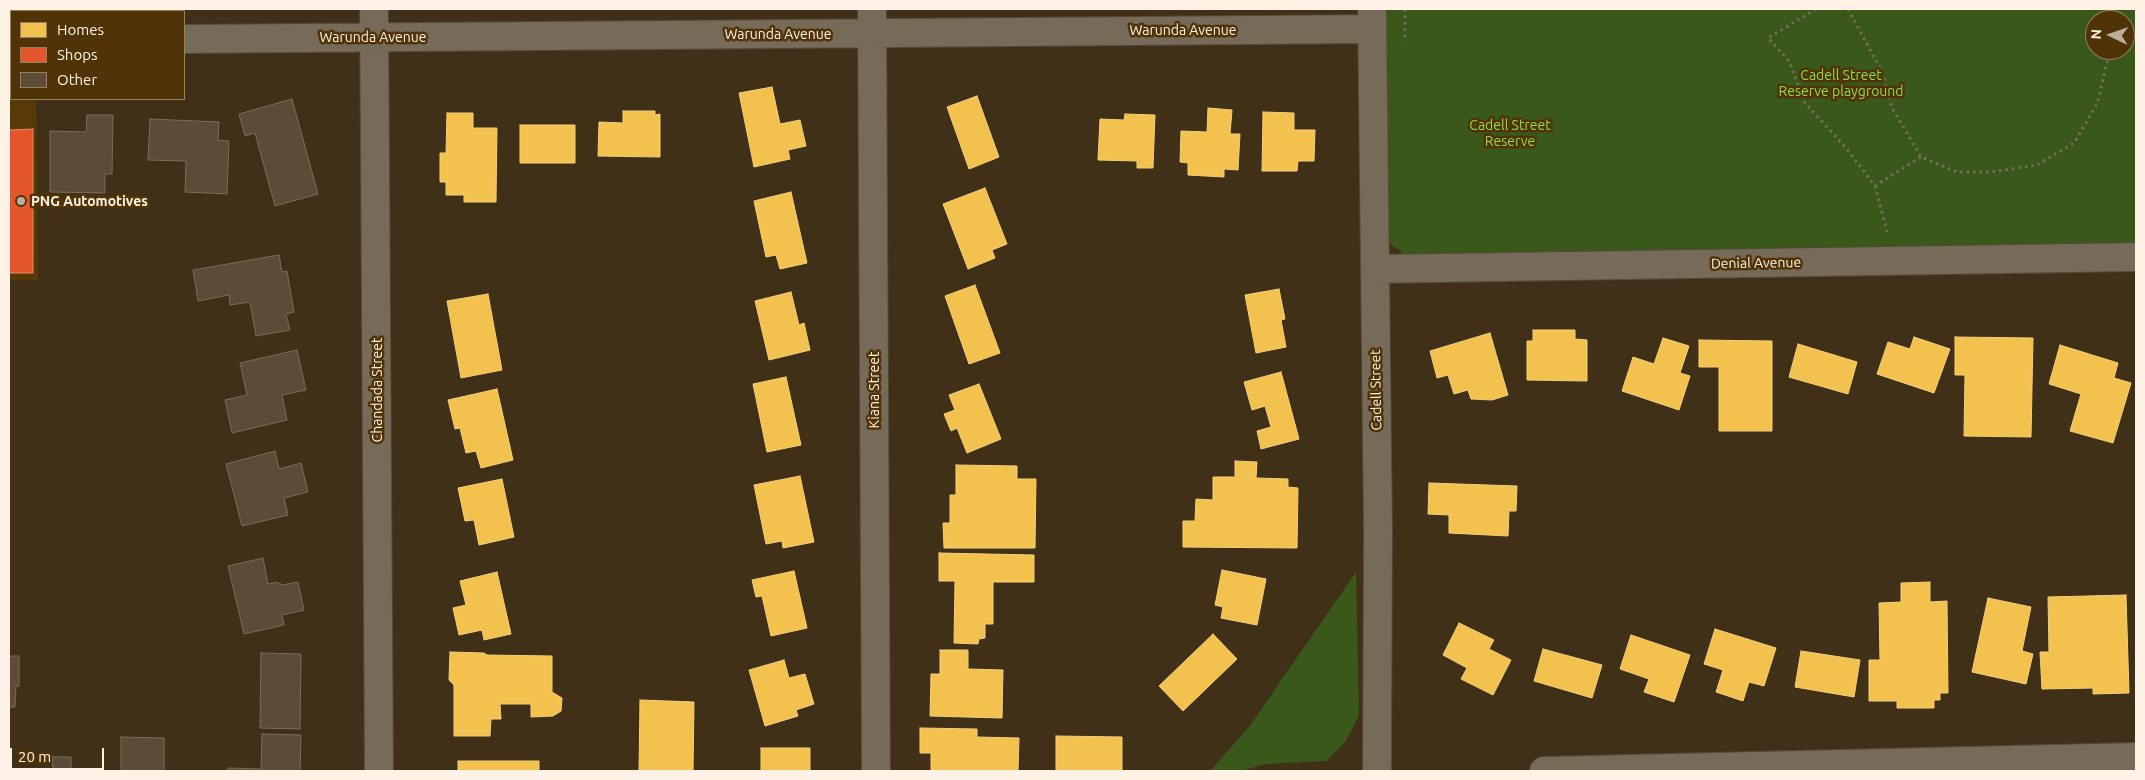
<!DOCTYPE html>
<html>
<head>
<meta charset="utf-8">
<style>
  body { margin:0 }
  #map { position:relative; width:2145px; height:780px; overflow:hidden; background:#403018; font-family:Ubuntu,sans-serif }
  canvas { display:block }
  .frame { position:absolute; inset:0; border:10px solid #fdf2e5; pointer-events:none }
  .legend { position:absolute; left:10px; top:10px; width:175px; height:90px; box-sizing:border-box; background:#503408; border:1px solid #958060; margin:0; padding:6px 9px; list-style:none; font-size:15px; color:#fdf2e5 }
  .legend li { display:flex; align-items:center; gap:10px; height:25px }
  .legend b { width:25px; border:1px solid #958060 }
  .north { position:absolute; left:2085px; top:10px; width:50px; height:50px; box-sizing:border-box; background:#503408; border:1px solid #958060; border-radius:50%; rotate:273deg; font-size:14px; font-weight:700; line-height:20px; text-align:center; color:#fdf2e5 }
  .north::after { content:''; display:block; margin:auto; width:18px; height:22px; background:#bbae9d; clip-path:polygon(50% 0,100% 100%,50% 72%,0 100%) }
  .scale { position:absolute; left:10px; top:748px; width:94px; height:22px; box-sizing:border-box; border:2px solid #fdf2e5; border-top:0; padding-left:6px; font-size:15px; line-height:18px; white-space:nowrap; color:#fdf2e5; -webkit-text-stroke:4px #503408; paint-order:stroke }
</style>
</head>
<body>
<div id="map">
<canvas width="2145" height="780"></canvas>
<div class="frame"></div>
<ul class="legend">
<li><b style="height:14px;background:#f2c14e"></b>Homes</li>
<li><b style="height:14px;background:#e4572e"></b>Shops</li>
<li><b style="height:14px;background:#5c4b37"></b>Other</li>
</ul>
<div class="north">N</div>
<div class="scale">20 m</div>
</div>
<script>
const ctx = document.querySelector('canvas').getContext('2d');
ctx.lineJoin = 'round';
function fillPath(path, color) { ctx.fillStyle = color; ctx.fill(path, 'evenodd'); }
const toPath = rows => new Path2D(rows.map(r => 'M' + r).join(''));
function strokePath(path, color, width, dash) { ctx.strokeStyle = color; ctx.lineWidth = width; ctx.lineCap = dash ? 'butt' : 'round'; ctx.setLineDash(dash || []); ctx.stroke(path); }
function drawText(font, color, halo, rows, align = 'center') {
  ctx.font = font + ' Ubuntu,sans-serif'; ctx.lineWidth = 5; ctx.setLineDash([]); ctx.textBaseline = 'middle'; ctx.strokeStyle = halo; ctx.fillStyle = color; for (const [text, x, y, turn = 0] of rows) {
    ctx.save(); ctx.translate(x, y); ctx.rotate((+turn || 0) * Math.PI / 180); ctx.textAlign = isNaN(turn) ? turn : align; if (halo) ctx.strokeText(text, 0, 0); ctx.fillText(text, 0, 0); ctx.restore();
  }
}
const built = toPath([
  [9,9,110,9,110,11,9,13],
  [9,86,11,86,11,99,36,99,38,280,9,280]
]);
const green = toPath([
  [1384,9,2136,9,2136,247,1410,258,1386,241],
  [2095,20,2125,20,2125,50,2095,50],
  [1356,572,1359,715,1346,741,1326,761,1266,764,1240,771,1210,771,1249,727]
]);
const homes = toPath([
  [772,87,780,124,800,120,806,146,788,150,790,159,754,167,739,93,772,87],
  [977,96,999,157,969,169,947,107,977,96],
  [1208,108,1232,110,1230,134,1240,134,1238,170,1224,169,1224,177,1188,175,1188,163,1180,162,1181,131,1207,132,1208,108],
  [623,111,655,111,655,115,660,114,660,157,598,156,599,122,623,123,623,111],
  [1263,112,1294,113,1294,130,1315,130,1314,161,1298,161,1297,171,1262,171,1263,112],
  [447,113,473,113,473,128,497,128,496,202,464,202,464,195,446,195,446,182,440,182,440,153,446,153,447,113],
  [1125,114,1155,115,1153,168,1137,168,1137,161,1098,160,1100,119,1124,120,1125,114],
  [520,125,575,125,575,163,520,163,520,125],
  [985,188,1007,244,992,250,995,258,968,269,943,204,985,188],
  [791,192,807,263,780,269,776,255,766,257,754,201,791,192],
  [975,285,1000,353,969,364,945,296,975,285],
  [1279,289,1285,319,1281,320,1286,347,1256,353,1245,295,1279,289],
  [791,292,799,325,804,323,810,350,769,360,755,301,791,292],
  [488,294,502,370,461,378,447,301,488,294],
  [1533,330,1575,330,1575,339,1587,340,1587,381,1527,380,1527,341,1533,341,1533,330],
  [1490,333,1508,395,1492,400,1471,399,1468,390,1454,394,1448,375,1437,378,1430,351,1490,333],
  [1914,337,1950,349,1934,393,1877,374,1888,342,1910,349,1914,337],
  [1955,337,2033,338,2031,437,1964,436,1965,375,1955,375,1955,337],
  [1663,338,1689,346,1680,373,1690,376,1679,410,1622,391,1633,357,1654,364,1663,338],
  [1699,340,1772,341,1772,431,1719,431,1719,367,1699,367,1699,340],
  [1798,344,1857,362,1848,394,1789,377,1798,344],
  [2060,345,2118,363,2114,378,2131,383,2113,443,2070,431,2081,394,2049,384,2060,345],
  [1281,372,1299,439,1261,449,1257,431,1271,427,1265,406,1252,410,1244,382,1281,372],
  [786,377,801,445,767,452,753,384,786,377],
  [979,384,1001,439,967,453,957,428,951,431,944,414,955,410,949,395,979,384],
  [497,389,513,460,481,468,476,451,466,453,460,428,455,429,448,400,497,389],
  [1235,461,1257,462,1256,478,1288,479,1288,487,1298,488,1297,548,1183,547,1183,521,1195,521,1196,499,1213,500,1213,477,1235,477,1235,461],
  [956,465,1017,466,1017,479,1036,479,1035,548,944,548,943,523,950,523,950,495,956,495,956,465],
  [800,476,814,542,783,548,782,541,766,544,754,485,800,476],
  [502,479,514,537,479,545,474,520,465,521,458,488,502,479],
  [1429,483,1517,486,1516,511,1509,511,1508,536,1449,533,1449,515,1428,514,1429,483],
  [939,553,1034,555,1034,582,993,582,993,624,985,624,985,638,979,639,978,644,954,643,955,581,939,581,939,553],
  [1222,570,1266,579,1257,625,1221,618,1223,607,1215,605,1222,570],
  [794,571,807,628,771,636,762,596,756,597,752,580,794,571],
  [497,572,511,634,484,640,482,630,459,635,453,608,466,605,460,581,497,572],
  [1930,582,1930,602,1947,601,1948,693,1940,693,1940,700,1934,700,1934,708,1897,708,1897,701,1869,701,1869,660,1880,660,1879,603,1901,602,1901,583,1930,582],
  [2126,595,2129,693,2093,694,2093,688,2042,689,2040,652,2049,652,2048,597,2126,595],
  [1988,598,2031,607,2022,651,2033,654,2026,684,1972,672,1988,598],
  [1459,623,1494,640,1489,649,1511,660,1493,695,1461,679,1467,668,1443,655,1459,623],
  [1715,629,1776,648,1764,686,1749,682,1743,701,1716,692,1723,670,1704,664,1715,629],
  [1213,634,1237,659,1183,711,1159,686,1213,634],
  [1631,635,1690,655,1674,702,1644,692,1649,679,1620,669,1631,635],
  [1543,649,1602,665,1592,698,1534,681,1543,649],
  [940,650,968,650,968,669,1003,670,1002,718,930,716,931,674,940,674,940,650],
  [1801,651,1860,660,1854,697,1795,687,1801,651],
  [450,652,484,653,487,655,552,656,552,692,562,698,561,711,553,716,531,717,531,704,500,704,501,719,491,719,490,736,454,736,454,685,449,680,450,652],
  [784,660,789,678,805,674,814,704,796,710,798,716,765,726,749,670,784,660],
  [640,700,694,702,693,771,639,771,640,700],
  [920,728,977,729,977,737,1019,738,1018,771,931,771,931,753,920,753,920,728],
  [1056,736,1122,737,1122,771,1056,771,1056,736],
  [761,748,810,748,810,771,761,771,761,748],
  [458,761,539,761,539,771,458,771,458,761]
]);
const shops = toPath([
  [33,129,33,273,9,273,9,130,33,129]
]);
const building = toPath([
  [292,99,318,194,275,206,255,133,245,136,239,114,292,99],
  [87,115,113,115,112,174,105,174,105,193,50,192,50,131,86,132,87,115],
  [150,119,219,122,218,140,229,141,227,194,185,192,186,161,148,160,150,119],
  [279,255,282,272,287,271,294,312,286,314,290,330,256,336,250,302,230,305,229,295,198,301,193,270,279,255],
  [297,350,306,390,282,395,287,420,232,433,225,400,247,395,240,363,297,350],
  [275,451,279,469,301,463,308,492,284,498,288,515,242,526,226,464,275,451],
  [263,558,268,584,277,582,282,585,298,582,304,610,282,615,284,625,244,634,228,566,263,558],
  [261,653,301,654,300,729,260,728,261,653],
  [9,656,19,656,19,686,16,686,15,707,9,707,9,656],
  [262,734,301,735,300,771,228,771,228,768,261,769,262,734],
  [121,737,164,738,164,771,121,771,121,737],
  [52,757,71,757,71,771,53,771,52,757],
  [9,770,38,770,38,771,9,771,9,770]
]);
const path = toPath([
  [1405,9,1405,42],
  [1816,9,1768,38,1789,61,1805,103,1847,149,1875,186,1921,157],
  [1848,9,1882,72,1892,108,1921,157,1957,172,1991,172,2037,165,2074,143,2097,104,2110,50],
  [2113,20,2114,9],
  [1875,186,1887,232]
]);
const minor = toPath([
  [374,9,379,771],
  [872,9,876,771],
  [1372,9,1378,530,1377,771],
  [184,39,1372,29],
  [9,40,11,40],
  [1375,269,2136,257],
  [1544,771,2136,757]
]);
const markers = [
  [21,201,5,"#bbae9d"]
];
const streetNames = [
  ["Warunda Avenue",1183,30],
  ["Warunda Avenue",778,34],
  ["Warunda Avenue",373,37],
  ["Denial Avenue",1756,263,-1],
  ["Chandada Street",377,390,-90],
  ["Kiana Street",874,390,-90],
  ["Cadell Street",1376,390,-91]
];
const parkNames = [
  ["Cadell Street",1841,75],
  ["Reserve playground",1841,91],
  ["Cadell Street",1510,125],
  ["Reserve",1510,141]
];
const poiNames = [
  ["PNG Automotives",31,201]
];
fillPath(built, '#583a08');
fillPath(green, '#3a581a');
fillPath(homes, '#f2c14e');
strokePath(homes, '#f5d07b', 1);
fillPath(shops, '#e4572e');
strokePath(shops, '#ec8665', 1);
fillPath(building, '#5c4b37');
strokePath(building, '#7c6c5c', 1);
strokePath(minor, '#54493a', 30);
strokePath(path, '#786c5d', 3, [2.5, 4]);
strokePath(minor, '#766a59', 28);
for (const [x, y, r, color] of markers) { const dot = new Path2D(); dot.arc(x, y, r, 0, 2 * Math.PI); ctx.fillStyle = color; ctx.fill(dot); strokePath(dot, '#503408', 2); }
drawText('14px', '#fdf2e5', '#503408', streetNames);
drawText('14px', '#8ddd4a', '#503408', parkNames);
drawText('bold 14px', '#fdf2e5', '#503408', poiNames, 'left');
</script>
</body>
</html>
